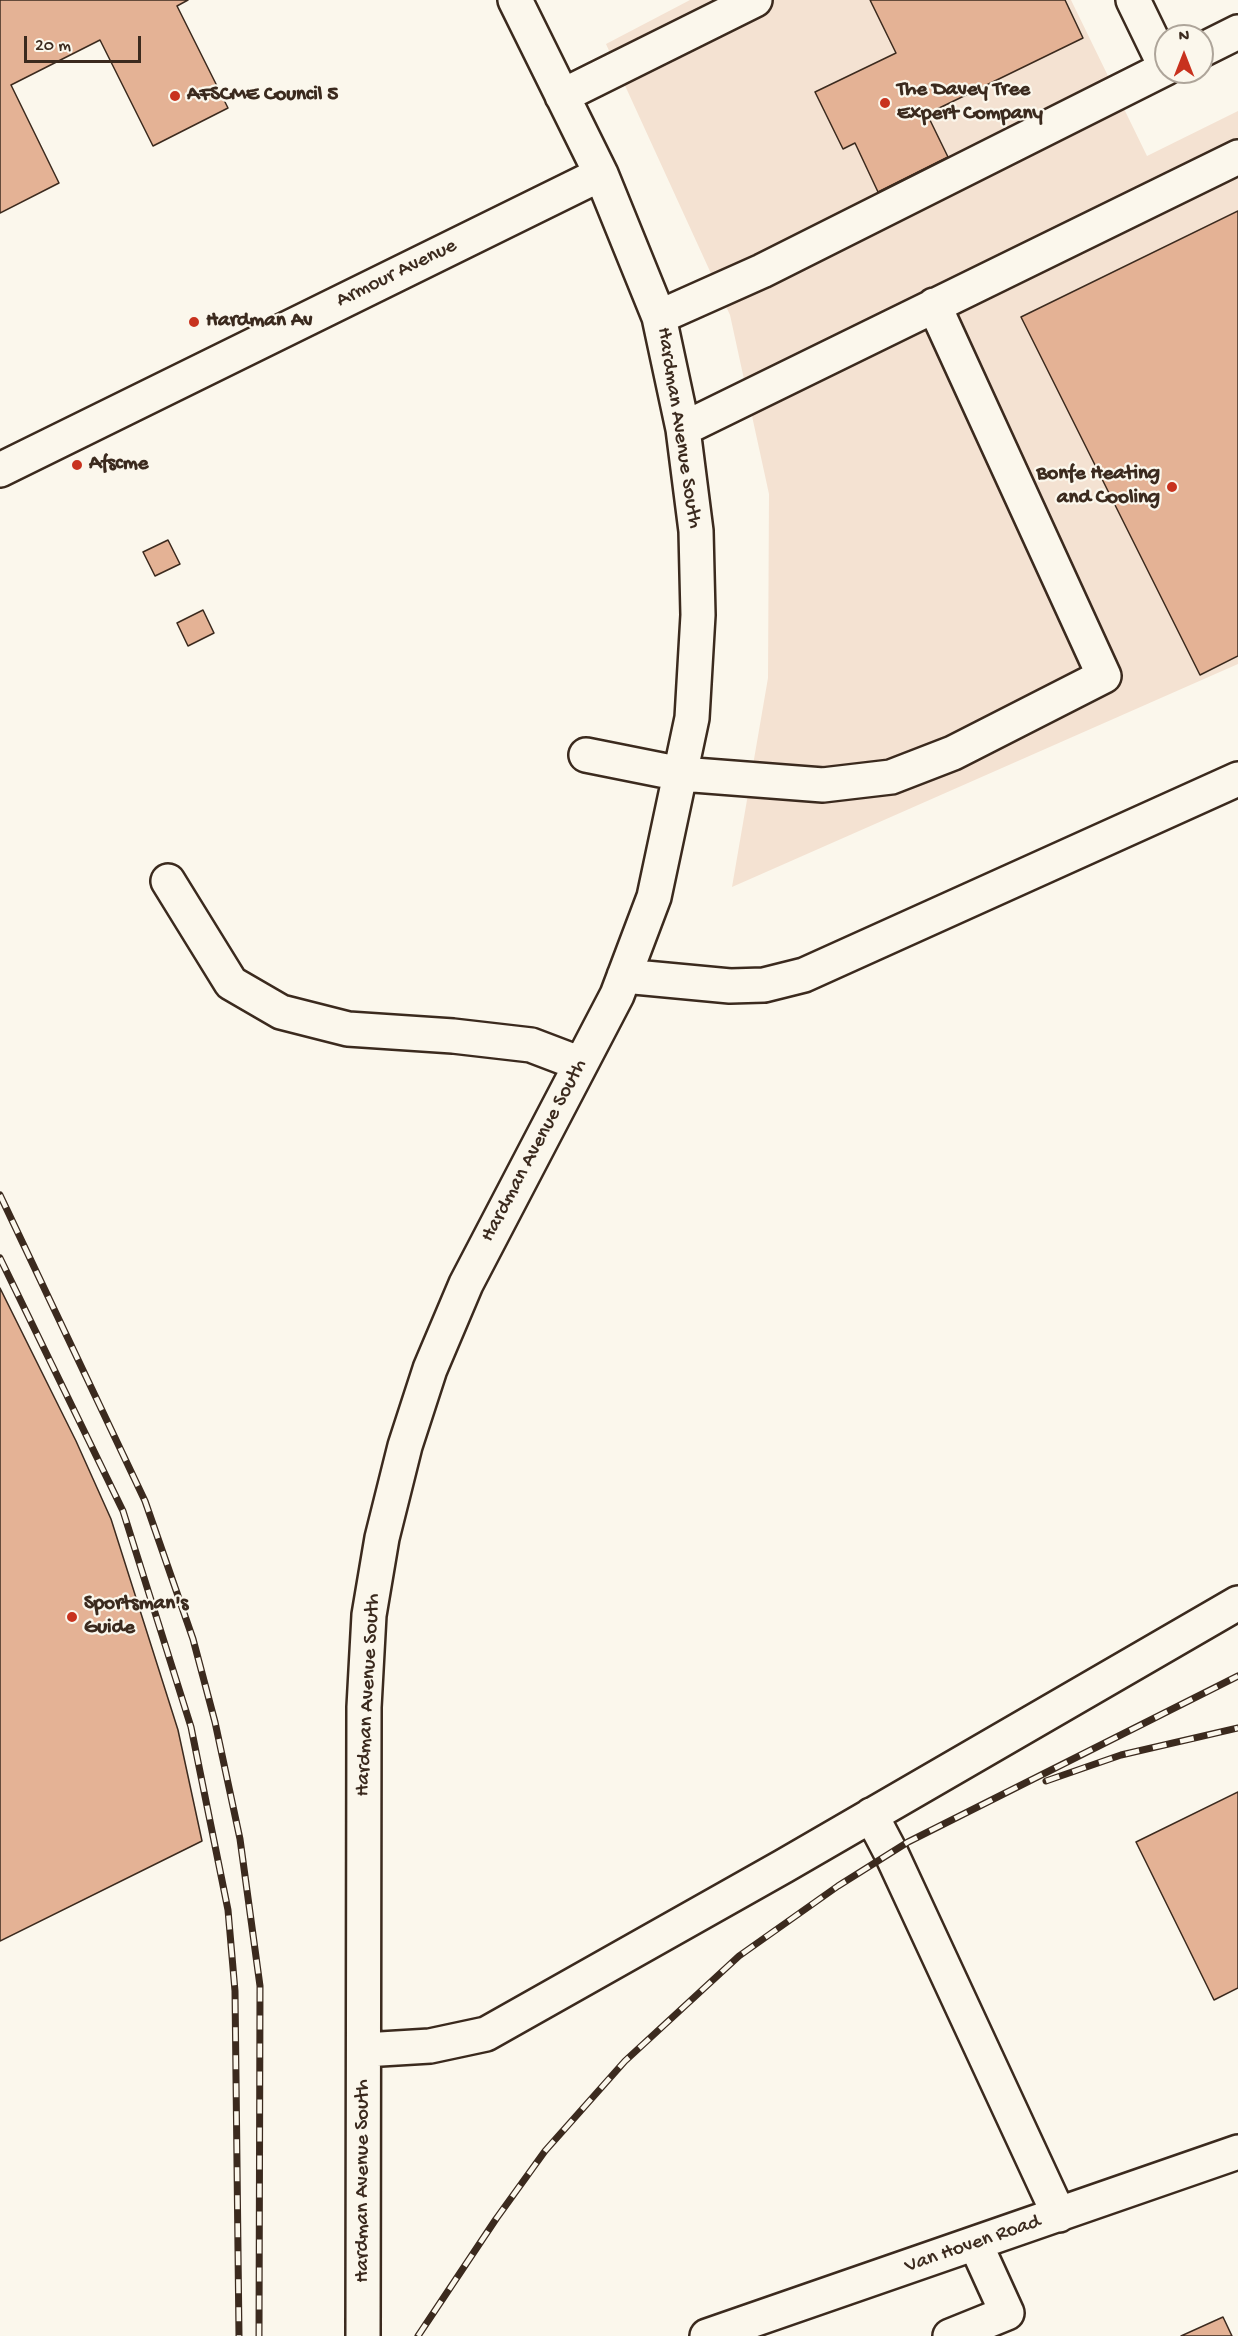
<!DOCTYPE html>
<html>
<head>
<meta charset="utf-8">
<style>
  body { margin:0 }
  #map { position:relative; width:1238px; height:2336px; overflow:hidden; background:#fbf7ec; font-family:"Gochi Hand",sans-serif }
  canvas { display:block }
  .north { position:absolute; left:1154px; top:24px; width:60px; height:60px; box-sizing:border-box; background:#fbf7ec; border:2px solid #aea59a; border-radius:50%; rotate:0deg; font-size:16px; font-weight:700; line-height:24px; text-align:center; color:#3b2a1e }
  .north::after { content:''; display:block; margin:auto; width:21px; height:27px; background:#c8321e; clip-path:polygon(50% 0,100% 100%,50% 72%,0 100%) }
  .scale { position:absolute; left:24px; top:36px; width:117px; height:27px; box-sizing:border-box; border:3px solid #3b2a1e; border-top:0; padding-left:8px; font-size:18px; line-height:21px; white-space:nowrap; color:#3b2a1e; -webkit-text-stroke:4px #fbf7ec; paint-order:stroke }
</style>
</head>
<body>
<div id="map">
<canvas width="1238" height="2336"></canvas>
<div class="north">N</div>
<div class="scale">20 m</div>
</div>
<script>
const ctx = document.querySelector('canvas').getContext('2d');
ctx.lineJoin = 'round';
function fillPath(path, color) { ctx.fillStyle = color; ctx.fill(path, 'evenodd'); }
const toPath = rows => new Path2D(rows.map(r => 'M' + r).join(''));
function strokePath(path, color, width, dash) { ctx.strokeStyle = color; ctx.lineWidth = width; ctx.lineCap = dash ? 'butt' : 'round'; ctx.setLineDash(dash || []); ctx.stroke(path); }
function drawText(font, color, halo, rows, align = 'center') {
  ctx.font = font + ' "Gochi Hand",sans-serif'; ctx.lineWidth = 4.5; ctx.setLineDash([]); ctx.textBaseline = 'middle'; ctx.strokeStyle = halo; ctx.fillStyle = color; for (const [text, x, y, turn = 0] of rows) {
    ctx.save(); ctx.translate(x, y); ctx.rotate((+turn || 0) * Math.PI / 180); ctx.textAlign = isNaN(turn) ? turn : align; if (halo) ctx.strokeText(text, 0, 0); ctx.fillText(text, 0, 0); ctx.restore();
  }
}
const built = toPath([
  [690,0,1071,0,1147,156,1238,111,1238,664,732,887,768,678,769,494,730,315,606,44]
]);
const building = toPath([
  [0,0,188,0,177,6,228,108,153,146,100,40,11,85,59,183,0,213,0,0],
  [870,0,1065,0,1083,38,927,114,948,157,878,192,855,143,843,149,815,92,896,53,870,0],
  [1238,211,1238,656,1200,675,1021,317,1238,211],
  [168,540,180,564,155,576,143,552,168,540],
  [203,610,214,633,188,646,177,623,203,610],
  [0,1288,76,1441,111,1519,178,1730,202,1841,0,1941,0,1288],
  [1238,1792,1238,1988,1214,2000,1136,1842,1238,1792],
  [1223,2317,1232,2336,1181,2336,1223,2317]
]);
const minor = toPath([
  [1133,0,1166,68],
  [1202,50,1238,32],
  [562,96,755,0],
  [659,317,762,271,1166,68],
  [683,429,1238,157],
  [0,470,601,174],
  [586,755,681,774,823,785,891,777,953,753,1104,676,934,305],
  [168,881,231,983,281,1012,348,1029,453,1036,531,1045,581,1064],
  [624,976,730,986,764,985,804,975,1238,779],
  [871,1815,891,1853,1059,2215],
  [364,2050,430,2046,486,2034,784,1866,1238,1603],
  [363,2336,364,1707,369,1615,382,1538,405,1446,430,1369,466,1284,617,995,654,897,692,718,698,615,696,531,683,429,659,317,601,174,515,0],
  [707,2336,1238,2152],
  [950,2336,1007,2313,976,2245]
]);
const rail = toPath([
  [0,1195,145,1501,193,1639,215,1722,240,1839,260,1986,259,2336],
  [0,1258,123,1511,191,1727,228,1910,235,1991,239,2336],
  [1046,1781,1121,1755,1238,1728],
  [418,2336,496,2219,545,2151,625,2061,739,1956,838,1886,908,1842,1238,1676]
]);
const markers = [
  [175,96,6,"#c8321e"],
  [885,103,6,"#c8321e"],
  [194,322,6,"#c8321e"],
  [77,465,6,"#c8321e"],
  [1172,487,6,"#c8321e"],
  [72,1617,6,"#c8321e"]
];
const poiNames = [
  ["The Davey Tree",897,91],
  ["Expert Company",897,115],
  ["AFSCME Council 5",187,96],
  ["Hardman Av",206,322],
  ["Afscme",89,465],
  ["Bonfe Heating",1160,475,"right"],
  ["and Cooling",1160,499,"right"],
  ["Sportsman's",84,1605],
  ["Guide",84,1629]
];
const streetNames = [
  ["Armour Avenue",397,274,-26],
  ["Hardman Avenue South",678,428,81],
  ["Hardman Avenue South",535,1151,-62],
  ["Hardman Avenue South",369,1695,-87],
  ["Hardman Avenue South",364,2181,-90],
  ["Van Hoven Road",973,2245,-19]
];
fillPath(built, '#f4e2d2');
fillPath(building, '#e4b295');
strokePath(building, '#3b2a1e', 1.5);
strokePath(minor, '#3b2a1e', 38);
strokePath(minor, '#fbf7ec', 33);
strokePath(rail, '#3b2a1e', 7);
strokePath(rail, '#fbf7ec', 4.5, [14]);
for (const [x, y, r, color] of markers) { const dot = new Path2D(); dot.arc(x, y, r, 0, 2 * Math.PI); ctx.fillStyle = color; ctx.fill(dot); strokePath(dot, '#fbf7ec', 2); }
drawText('bold 21px', '#3b2a1e', '#fbf7ec', poiNames, 'left');
drawText('21px', '#3b2a1e', '#fbf7ec', streetNames);
</script>
</body>
</html>
